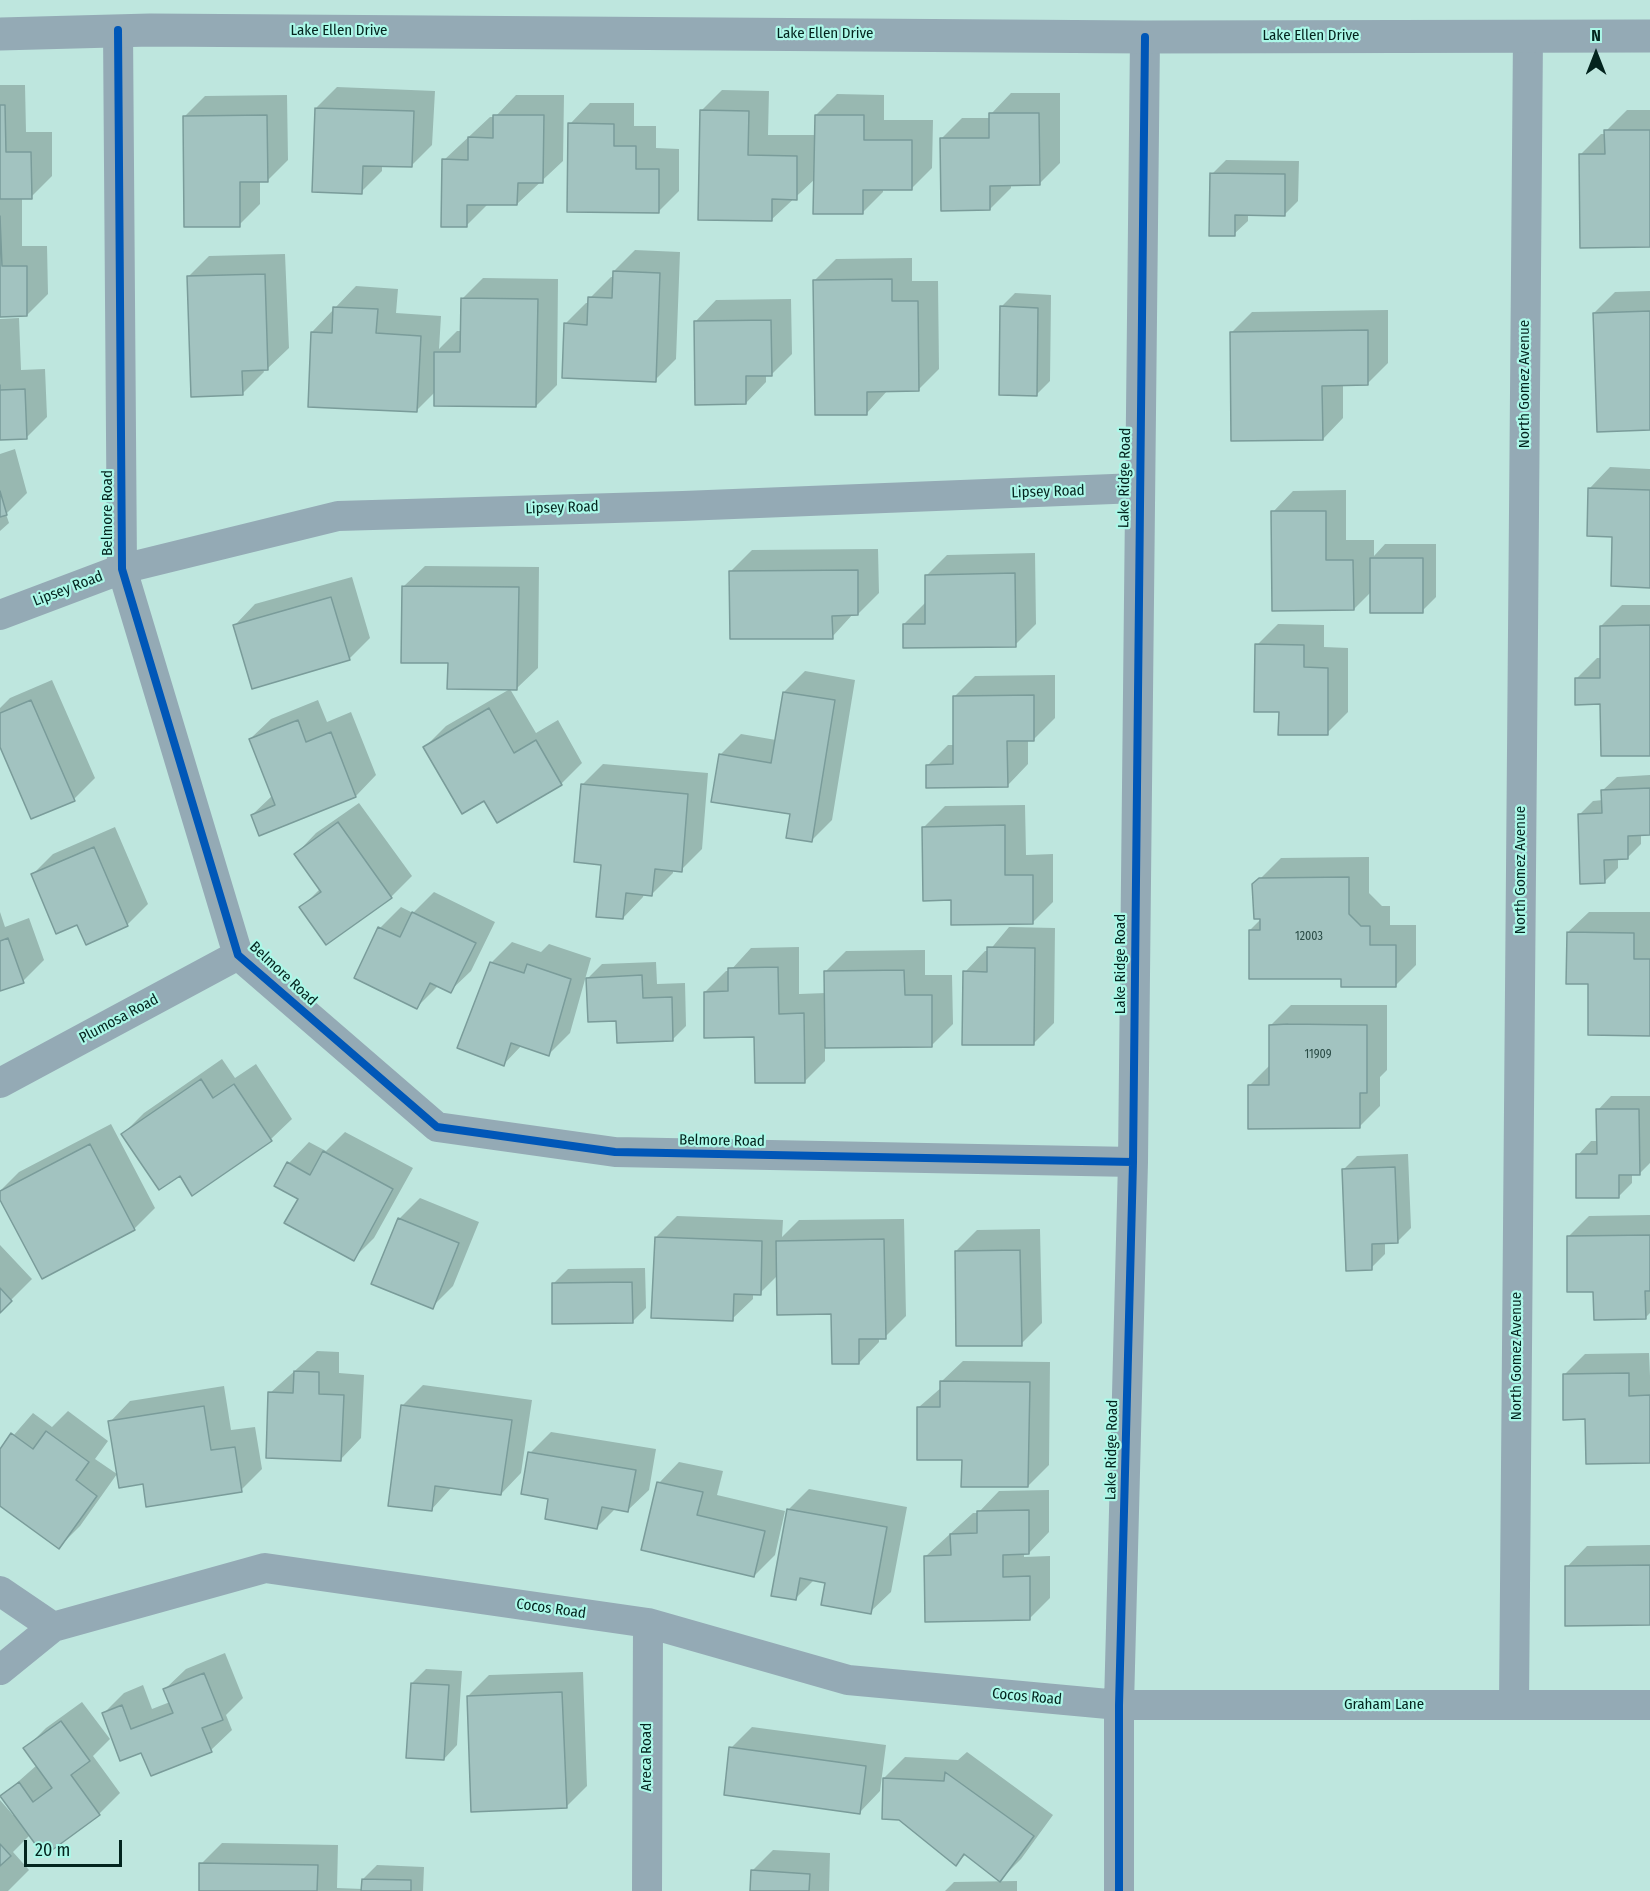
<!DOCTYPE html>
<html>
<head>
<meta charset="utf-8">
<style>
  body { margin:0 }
  #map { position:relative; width:1650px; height:1891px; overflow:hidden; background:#bee6de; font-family:"Fira Sans Condensed",sans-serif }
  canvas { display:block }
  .north { position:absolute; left:1566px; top:24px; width:60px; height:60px; -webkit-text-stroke:4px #acf8e8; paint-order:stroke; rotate:0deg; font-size:16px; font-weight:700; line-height:24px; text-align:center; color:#03241e }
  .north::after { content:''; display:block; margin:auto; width:21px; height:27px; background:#03241e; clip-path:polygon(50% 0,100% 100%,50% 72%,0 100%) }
  .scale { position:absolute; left:24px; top:1840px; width:98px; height:27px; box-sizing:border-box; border:3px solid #03241e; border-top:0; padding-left:8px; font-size:18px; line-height:21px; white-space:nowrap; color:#03241e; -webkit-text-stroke:4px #acf8e8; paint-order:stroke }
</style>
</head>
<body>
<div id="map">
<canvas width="1650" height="1891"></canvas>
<div class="north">N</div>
<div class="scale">20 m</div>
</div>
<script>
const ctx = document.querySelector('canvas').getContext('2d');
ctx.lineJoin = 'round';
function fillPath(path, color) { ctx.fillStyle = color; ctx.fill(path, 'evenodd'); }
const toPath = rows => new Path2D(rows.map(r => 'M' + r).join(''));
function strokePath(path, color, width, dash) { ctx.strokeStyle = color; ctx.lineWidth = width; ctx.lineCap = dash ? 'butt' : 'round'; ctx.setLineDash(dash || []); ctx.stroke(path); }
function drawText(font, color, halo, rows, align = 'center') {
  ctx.font = font + ' "Fira Sans Condensed",sans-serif'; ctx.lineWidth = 4.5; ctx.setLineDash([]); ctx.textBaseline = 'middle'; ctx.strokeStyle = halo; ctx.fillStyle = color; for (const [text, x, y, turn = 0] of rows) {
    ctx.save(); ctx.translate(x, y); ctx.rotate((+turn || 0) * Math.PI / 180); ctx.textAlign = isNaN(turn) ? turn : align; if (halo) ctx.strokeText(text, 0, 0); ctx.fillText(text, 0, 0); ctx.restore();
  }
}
const shadow = toPath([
  [0,85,25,85,26,132,52,132,52,176,31,197,22,197,22,246,47,246,48,294,27,315,0,315],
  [337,87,435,91,432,145,411,166,382,165,382,171,361,192,316,108],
  [722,90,769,91,768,135,816,135,816,115,837,94,884,95,884,120,933,120,932,168,911,189,883,188,883,192,862,213,815,179,771,220,701,111],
  [1011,93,1060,93,1060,163,1039,184,1011,184,1011,188,990,209,941,139,962,118,991,118,991,114],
  [287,95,288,160,267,181,260,181,260,204,239,225,184,117,205,96],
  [516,95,564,95,563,161,517,204,487,205,466,226,444,160,490,117,495,117],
  [590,103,634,103,634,126,656,126,656,148,679,149,679,191,658,212,570,124],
  [1627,110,1650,110,1650,246,1580,155,1601,134,1606,134,1606,131],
  [1226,160,1299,161,1298,201,1284,215,1248,214,1248,221,1234,234,1212,174],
  [635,250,680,252,676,359,655,380,565,324,586,303,589,303,590,298,611,277,614,277,614,271],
  [285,254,289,348,268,368,263,369,264,372,243,393,188,277,209,256],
  [912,258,912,281,938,281,939,369,918,390,888,390,867,413,815,280,836,259],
  [483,278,558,279,557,385,536,406,435,392,417,410,312,332,356,286,398,289,396,313,441,316,439,349,457,331,462,331,462,299],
  [1650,291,1650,429,1594,313,1615,292],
  [1015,293,1051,295,1050,381,1036,395,1001,307],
  [791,299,792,354,771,375,766,375,766,382,746,403,696,321,716,300],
  [1388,310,1388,363,1368,383,1343,384,1343,418,1323,439,1231,333,1252,312],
  [19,318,21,370,45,369,47,417,26,438,0,439,0,319],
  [15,449,27,493,6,514,9,523,0,531,0,454],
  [1610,467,1650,469,1650,586,1614,536,1590,488],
  [1346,490,1346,540,1374,540,1374,556,1385,544,1436,544,1436,597,1422,611,1372,591,1354,609,1273,512,1293,491],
  [878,549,879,593,858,614,853,614,832,637,731,571,752,550],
  [1035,553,1036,624,1015,645,904,624,925,603,926,576,947,555],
  [425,566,539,567,538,668,517,688,449,662,404,586],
  [352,577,370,638,349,659,235,625,255,604],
  [1622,605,1650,605,1650,754,1576,679,1597,658,1602,658,1601,626],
  [1278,624,1324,625,1324,647,1348,648,1348,712,1327,733,1280,710,1257,645],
  [805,671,855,680,832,820,811,841,792,813,720,755,741,734,776,740,784,692],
  [1055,675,1055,718,1034,739,1028,739,1028,764,1008,785,927,766,948,745,954,745,954,697,975,676],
  [52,680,95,778,74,799,0,743,0,708,10,698],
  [510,689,536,733,558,720,582,763,561,784,498,821,485,799,425,747,446,726],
  [318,700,327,722,351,712,376,775,356,796,252,815,273,795,250,739,271,719],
  [603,764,708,773,702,849,681,870,673,869,673,873,652,894,644,893,643,897,623,918,603,863,582,785],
  [1650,775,1650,833,1641,834,1641,844,1628,857,1618,858,1618,868,1604,882,1579,815,1593,801,1603,800,1603,790,1617,777],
  [359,803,412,876,391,897,301,908,320,889,296,854,316,833],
  [1025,805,1026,855,1053,854,1053,902,1032,923,924,827,945,806],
  [115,827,148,904,127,925,78,923,33,874,53,854],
  [1369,857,1369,893,1382,906,1390,906,1390,925,1416,925,1416,965,1395,986,1343,977,1250,930,1262,918,1254,885,1281,858],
  [434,892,495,922,471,971,450,991,438,986,417,1007,380,928,401,907,413,913],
  [0,912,5,927,29,918,44,960,23,981,0,989],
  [1589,912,1650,912,1650,1034,1590,982,1568,932],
  [1009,927,1055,928,1054,1023,1033,1044,965,972,985,951,989,951],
  [512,942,541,952,549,944,591,958,570,1033,549,1054,522,1045,504,1064,491,963],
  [799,947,799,994,826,993,825,972,846,951,925,950,925,975,952,975,953,1024,932,1045,825,1046,825,1061,804,1082,705,992,726,971,730,971,751,948],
  [656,962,657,984,685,983,686,1026,672,1040,617,1019,588,978,602,964],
  [1291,1005,1387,1005,1387,1070,1380,1077,1380,1106,1359,1127,1249,1086,1270,1065,1270,1026],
  [222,1059,235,1078,256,1064,292,1119,271,1139,180,1174,123,1134,144,1113],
  [1611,1096,1650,1096,1650,1163,1639,1174,1632,1174,1632,1183,1619,1196,1578,1155,1591,1141,1598,1141,1598,1110],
  [111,1124,155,1208,134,1229,0,1197,0,1191,19,1172],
  [345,1132,413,1168,374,1238,353,1259,300,1198,289,1163,309,1142,326,1151],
  [1408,1154,1411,1228,1397,1242,1385,1242,1385,1254,1371,1268,1343,1170,1357,1156],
  [420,1198,479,1222,453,1286,432,1307,399,1219],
  [1650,1215,1650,1313,1645,1318,1595,1290,1568,1237,1589,1216],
  [677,1216,783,1220,782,1237,799,1220,904,1219,906,1316,885,1337,879,1337,879,1342,859,1363,832,1313,778,1275,760,1293,753,1293,753,1299,732,1319,656,1237],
  [1040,1229,1042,1323,1021,1344,956,1251,977,1230],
  [0,1245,32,1279,0,1311],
  [645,1268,646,1308,632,1322,554,1283,568,1269],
  [317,1351,339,1352,339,1373,364,1375,361,1438,341,1459,270,1393],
  [1649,1353,1650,1376,1650,1461,1587,1418,1564,1375,1585,1354],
  [963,1361,1050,1362,1049,1465,1028,1486,963,1459,919,1407,942,1387,942,1381],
  [423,1385,532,1400,521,1473,501,1494,452,1487,431,1510,402,1406],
  [224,1386,231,1430,255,1427,262,1469,241,1490,144,1483,110,1422,130,1401],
  [68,1411,108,1441,95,1459,117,1474,80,1526,59,1547,0,1504,0,1451,33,1413,52,1427],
  [551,1432,656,1449,649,1490,628,1510,616,1508,597,1527,550,1498,530,1453],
  [679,1462,723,1471,717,1495,785,1511,775,1555,754,1576,659,1483],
  [809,1489,907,1507,891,1592,870,1612,827,1582,814,1580,796,1598,788,1510],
  [1049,1490,1049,1532,1029,1553,1024,1553,1024,1557,1050,1556,1050,1598,1030,1618,926,1556,973,1513,978,1513,999,1491],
  [1650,1545,1650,1623,1567,1567,1587,1546],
  [225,1653,243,1698,226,1715,232,1730,211,1750,142,1751,103,1714,124,1693,143,1685,152,1709,170,1702,165,1689,186,1669],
  [426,1669,462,1671,457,1745,444,1759,412,1683],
  [583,1672,587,1786,566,1807,468,1696,489,1675],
  [82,1702,110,1739,93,1756,120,1793,99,1814,44,1854,30,1835,13,1852,29,1870,8,1891,0,1891,0,1800,13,1815,15,1814,2,1796,37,1765,25,1749,46,1728],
  [752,1727,886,1745,880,1791,860,1812,731,1748],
  [967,1752,1053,1815,1021,1859,1000,1880,966,1854,956,1864,883,1779,905,1757,958,1760],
  [222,1843,338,1845,337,1888,363,1889,363,1879,377,1865,424,1867,423,1891,201,1891,201,1864],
  [773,1850,830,1853,829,1891,751,1891,752,1871],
  [1017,1881,1017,1891,945,1891,954,1882]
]);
const building = toPath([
  [0,105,5,105,6,152,31,152,32,199,0,199,0,105],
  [315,108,414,111,412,167,363,166,362,194,312,192,315,108],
  [700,110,749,111,748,155,797,156,797,200,772,199,772,221,698,220,700,110],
  [989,113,1039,113,1040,185,990,186,990,210,941,211,940,138,989,138,989,113],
  [267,115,268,182,240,182,240,227,184,227,183,116,267,115],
  [493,115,544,115,543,183,518,183,517,205,467,205,467,227,441,227,442,159,468,160,468,137,493,138,493,115],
  [815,115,864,115,864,140,912,140,912,190,863,190,863,214,813,214,815,115],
  [568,123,614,124,614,146,636,146,636,169,659,169,659,213,567,212,568,123],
  [1604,130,1650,130,1650,247,1580,248,1579,154,1605,154,1604,130],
  [1210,173,1285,174,1285,216,1235,215,1235,236,1209,236,1210,173],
  [0,216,2,266,27,266,27,316,0,317,0,216],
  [613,271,660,273,656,382,562,378,564,323,587,325,588,297,612,298,613,271],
  [265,274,268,370,242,371,243,395,191,397,187,276,265,274],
  [892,279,892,301,918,301,919,391,867,392,867,415,815,415,813,280,892,279],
  [461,298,538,299,536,407,434,406,434,352,460,352,461,298],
  [1000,306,1038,308,1037,396,999,395,1000,306],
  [333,307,378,309,376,333,421,336,417,412,308,407,311,332,332,333,333,307],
  [1650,311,1650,430,1597,432,1593,313,1650,311],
  [771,320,772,376,746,376,746,404,695,405,694,321,771,320],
  [1368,330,1368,385,1322,386,1323,440,1231,441,1230,332,1368,330],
  [0,385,0,390,25,389,27,439,0,440,0,385],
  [1588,488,1650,490,1650,588,1611,586,1612,537,1587,536,1588,488],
  [0,491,7,515,0,517,0,491],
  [1271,511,1326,511,1326,560,1353,560,1354,610,1272,611,1271,511],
  [1370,558,1423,558,1423,613,1370,613,1370,558],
  [858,570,858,615,832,616,833,639,730,639,729,571,858,570],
  [1015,573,1016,647,903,648,903,624,925,624,925,575,1015,573],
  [402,586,519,587,517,690,447,689,448,663,401,663,402,586],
  [331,597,350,660,252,689,233,625,331,597],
  [1650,625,1650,756,1601,756,1600,704,1575,705,1575,678,1600,678,1600,626,1650,625],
  [1255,644,1304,645,1304,667,1328,668,1328,735,1278,735,1279,712,1254,712,1255,644],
  [783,692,835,700,812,842,786,838,790,814,711,802,719,754,771,763,783,692],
  [1034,695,1034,741,1007,741,1008,787,926,788,926,765,953,764,953,696,1034,695],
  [31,700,75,801,31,819,0,747,0,713,31,700],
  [489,708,514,753,536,740,562,785,497,823,484,801,462,814,423,747,489,708],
  [298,720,306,742,331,732,356,797,259,836,251,815,275,805,249,739,298,720],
  [581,784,688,794,682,872,655,869,652,896,626,893,623,919,596,917,601,865,574,862,581,784],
  [1650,788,1650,835,1628,836,1628,859,1604,860,1605,883,1580,884,1578,814,1602,813,1601,790,1650,788],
  [338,822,392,898,326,945,299,907,321,892,294,854,338,822],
  [1005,825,1005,875,1033,875,1033,924,951,925,951,900,923,901,922,827,1005,825],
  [94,847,128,926,86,945,77,925,56,934,31,874,94,847],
  [1349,877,1349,914,1361,926,1370,926,1370,945,1396,945,1396,987,1341,987,1341,979,1249,979,1249,930,1260,930,1260,919,1254,919,1252,884,1259,878,1349,877],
  [412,912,476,943,451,993,430,983,417,1009,354,978,378,927,400,937,412,912],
  [1567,932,1634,933,1634,959,1650,959,1650,1036,1588,1035,1588,984,1566,984,1567,932],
  [8,938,24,983,0,991,0,941,8,938],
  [987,947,1035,948,1034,1045,962,1045,963,971,987,972,987,947],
  [490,962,524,973,527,964,571,979,549,1056,511,1043,504,1066,457,1048,490,962],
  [778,967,779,1014,804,1013,805,1083,755,1083,754,1037,704,1038,704,992,728,991,728,968,778,967],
  [904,970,905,995,932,995,932,1047,825,1048,824,971,904,970],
  [642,975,643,998,672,997,673,1041,617,1043,616,1021,588,1022,586,978,642,975],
  [1288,1024,1367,1025,1367,1093,1360,1093,1360,1128,1248,1129,1248,1085,1269,1085,1269,1025,1288,1024],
  [201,1079,213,1098,234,1084,272,1141,192,1196,180,1176,159,1190,121,1134,201,1079],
  [1596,1109,1639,1109,1640,1175,1619,1175,1619,1198,1576,1198,1576,1154,1597,1154,1596,1109],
  [90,1144,135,1230,42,1279,0,1200,0,1191,90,1144],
  [323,1151,393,1189,354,1261,284,1223,298,1199,274,1186,287,1162,310,1175,323,1151],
  [1395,1167,1398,1243,1372,1244,1372,1270,1346,1271,1342,1169,1395,1167],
  [398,1218,459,1243,433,1309,371,1284,398,1218],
  [1650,1235,1650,1291,1645,1291,1646,1319,1594,1320,1593,1292,1567,1292,1567,1236,1650,1235],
  [655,1237,762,1241,761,1295,734,1294,733,1321,651,1318,655,1237],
  [884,1239,886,1339,859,1339,859,1364,832,1364,831,1314,777,1315,776,1241,884,1239],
  [1020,1250,1022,1346,956,1346,955,1251,1020,1250],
  [632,1282,633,1323,552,1324,552,1283,632,1282],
  [0,1288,12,1301,0,1313,0,1288],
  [294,1371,319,1372,319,1394,344,1395,341,1461,266,1458,268,1392,293,1393,294,1371],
  [1629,1373,1629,1396,1650,1395,1650,1463,1586,1464,1585,1419,1563,1420,1563,1374,1629,1373],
  [940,1381,1030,1382,1028,1487,961,1487,962,1460,917,1460,917,1407,940,1407,940,1381],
  [401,1405,512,1420,501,1495,435,1486,432,1511,388,1506,401,1405],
  [204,1406,211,1450,235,1447,242,1492,146,1507,143,1484,119,1488,108,1421,204,1406],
  [46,1431,89,1462,76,1480,97,1496,59,1549,0,1506,0,1449,11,1433,33,1449,46,1431],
  [528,1452,636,1470,628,1512,602,1507,597,1529,545,1519,548,1499,521,1494,528,1452],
  [657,1482,703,1492,697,1515,765,1531,754,1577,641,1550,657,1482],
  [787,1509,887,1527,871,1614,821,1605,825,1583,800,1578,796,1600,771,1596,787,1509],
  [1029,1510,1029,1554,1003,1555,1003,1577,1030,1576,1030,1620,925,1622,924,1556,951,1555,950,1534,977,1533,977,1511,1029,1510],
  [1650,1565,1650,1625,1565,1626,1565,1566,1650,1565],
  [204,1673,223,1720,202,1728,212,1752,151,1776,141,1753,120,1761,102,1713,122,1705,131,1729,173,1713,163,1689,204,1673],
  [411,1683,449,1685,444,1760,406,1758,411,1683],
  [562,1692,567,1808,471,1812,467,1696,562,1692],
  [61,1721,90,1761,71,1775,100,1815,44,1856,0,1796,19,1782,33,1802,52,1788,23,1748,61,1721],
  [729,1747,866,1766,860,1814,724,1795,729,1747],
  [945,1772,1034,1836,1000,1882,964,1854,956,1866,899,1820,882,1819,883,1778,944,1781,945,1772],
  [0,1844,11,1856,0,1866,0,1844],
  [199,1863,318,1865,317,1891,199,1891,199,1863],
  [751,1870,810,1874,809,1891,750,1891,751,1870],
  [362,1879,411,1880,411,1891,361,1891,362,1879]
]);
const minor = toPath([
  [118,30,122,569,238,955,437,1127,615,1152,1133,1162],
  [0,615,122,569,338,516,683,506,1138,488],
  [0,1083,238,955],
  [0,1591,53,1627],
  [0,1670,53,1627,265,1568,648,1623,848,1680,1119,1705,1650,1705],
  [1514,1704,1528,35],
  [647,1891,648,1623],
  [1119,1891,1119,1705,1133,1162,1145,37]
]);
const tertiary = toPath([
  [0,34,150,30,1145,37,1650,36]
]);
const cycleway = toPath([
  [118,30,122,569,238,955,437,1127,615,1152,1133,1162],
  [1119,1891,1119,1705,1133,1162,1145,37]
]);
const numberNames = [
  ["12003",1309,937],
  ["11909",1318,1055]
];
const streetNames = [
  ["Lake Ellen Drive",339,31],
  ["Lake Ellen Drive",825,34],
  ["Lake Ellen Drive",1311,36],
  ["North Gomez Avenue",1525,384,-90],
  ["Lake Ridge Road",1125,478,-89],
  ["Lipsey Road",1048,492,-2],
  ["Lipsey Road",562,508,-2],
  ["Belmore Road",108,513,-90],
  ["Lipsey Road",68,589,-21],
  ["North Gomez Avenue",1521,870,-90],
  ["Lake Ridge Road",1121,964,-90],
  ["Belmore Road",283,974,43],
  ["Plumosa Road",119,1019,-28],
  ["Belmore Road",722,1141,1],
  ["North Gomez Avenue",1517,1356,-90],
  ["Lake Ridge Road",1112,1450,-89],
  ["Cocos Road",551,1609,8],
  ["Cocos Road",1027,1697,5],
  ["Graham Lane",1384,1705],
  ["Areca Road",647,1757,-90]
];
fillPath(shadow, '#0003');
fillPath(building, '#a2c3c0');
strokePath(building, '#7a9c9a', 1.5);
strokePath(minor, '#94aab5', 30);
strokePath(tertiary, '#94aab5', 33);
strokePath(cycleway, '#0057b8', 8);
drawText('12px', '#2b4c46', null, numberNames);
drawText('15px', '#03241e', '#acf8e8', streetNames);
</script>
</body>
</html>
